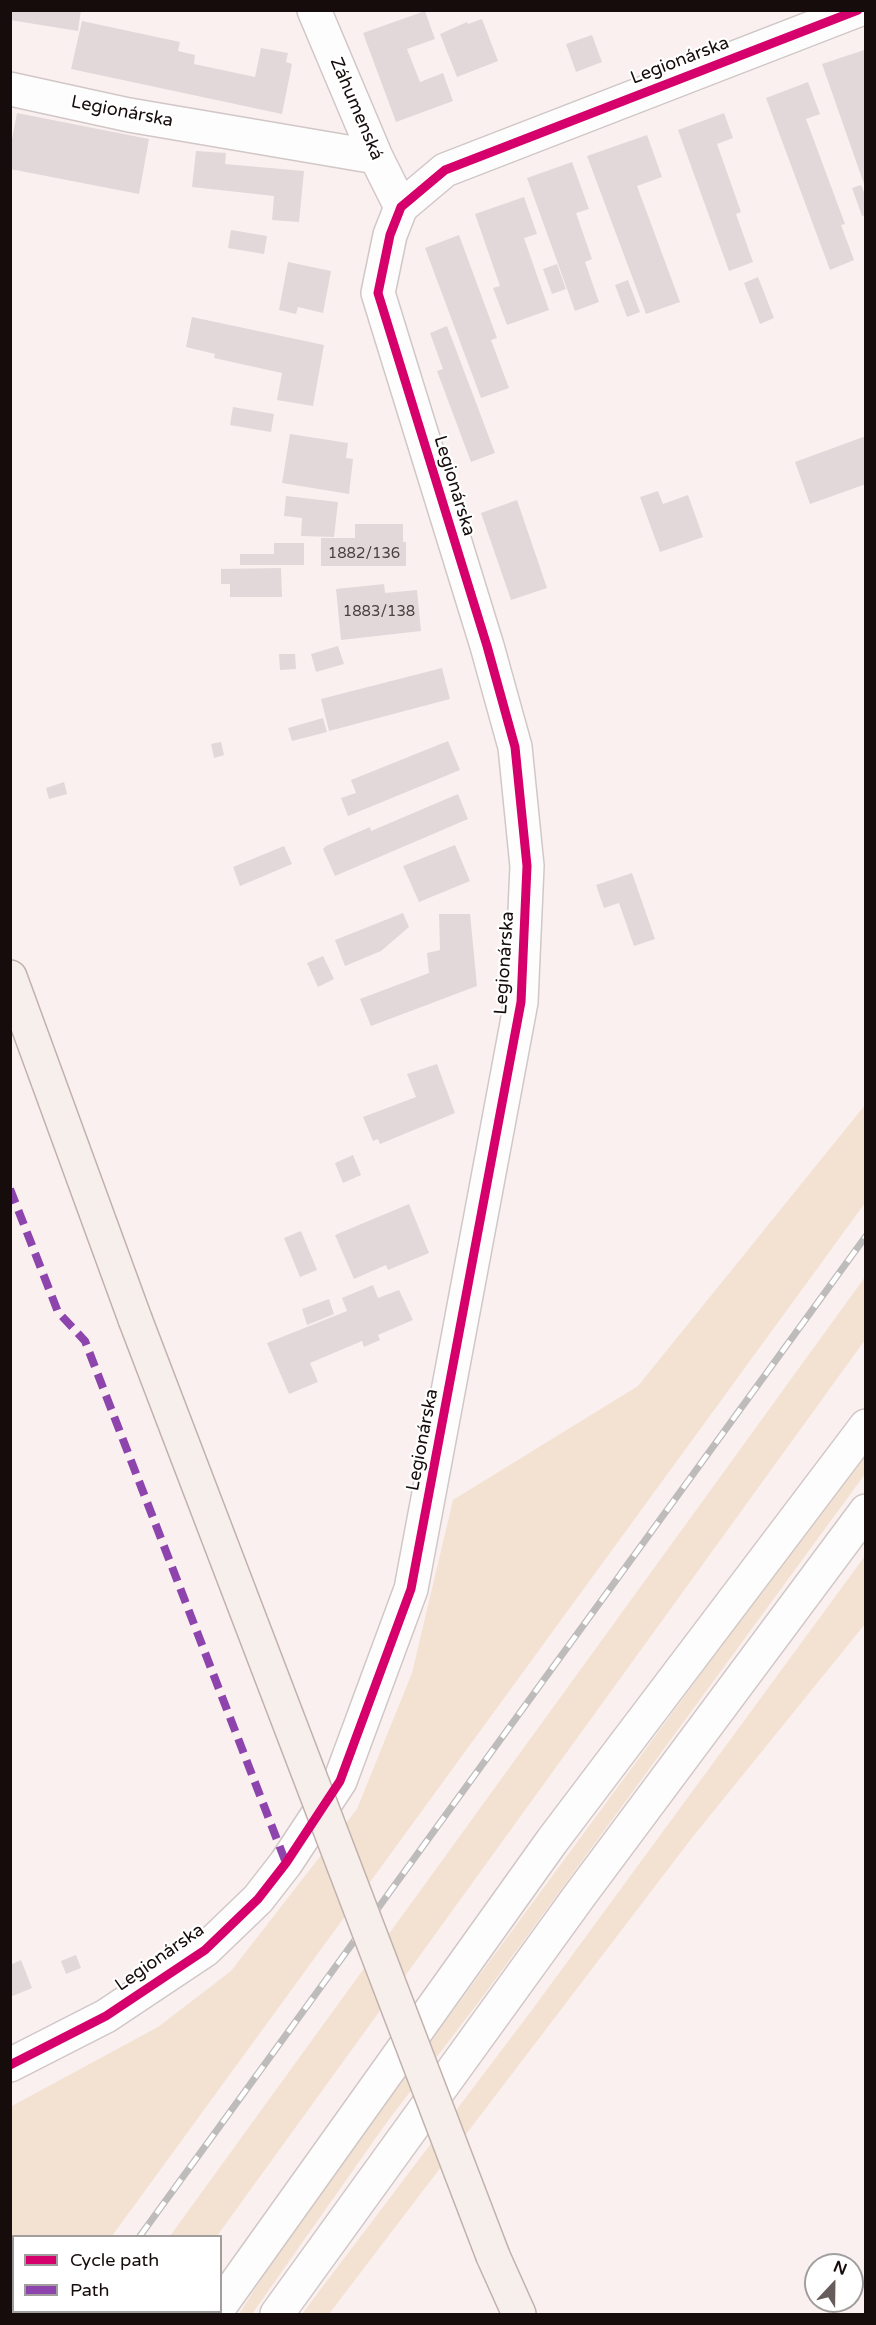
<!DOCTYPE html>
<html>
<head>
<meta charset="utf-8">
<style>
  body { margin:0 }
  #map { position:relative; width:876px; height:2325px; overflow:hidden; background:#faf0f0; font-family:"Varela Round",sans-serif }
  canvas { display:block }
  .frame { position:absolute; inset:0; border:12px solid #160c0c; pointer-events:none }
  .legend { position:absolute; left:12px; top:2235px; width:210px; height:78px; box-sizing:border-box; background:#fff; border:2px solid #a29e9e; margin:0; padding:8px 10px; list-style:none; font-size:18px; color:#160c0c }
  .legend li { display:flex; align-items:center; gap:12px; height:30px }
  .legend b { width:30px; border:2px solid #a29e9e }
  .north { position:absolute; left:804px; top:2253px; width:60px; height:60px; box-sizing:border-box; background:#fff; border:2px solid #a29e9e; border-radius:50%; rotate:22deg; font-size:16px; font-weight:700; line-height:24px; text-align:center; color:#160c0c }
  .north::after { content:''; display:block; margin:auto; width:21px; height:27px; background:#665c5c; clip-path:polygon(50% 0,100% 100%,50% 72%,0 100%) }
</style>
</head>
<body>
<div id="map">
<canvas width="876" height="2325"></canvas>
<div class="frame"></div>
<ul class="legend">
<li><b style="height:8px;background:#d6006c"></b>Cycle path</li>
<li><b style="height:8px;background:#8e44ad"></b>Path</li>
</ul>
<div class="north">N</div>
</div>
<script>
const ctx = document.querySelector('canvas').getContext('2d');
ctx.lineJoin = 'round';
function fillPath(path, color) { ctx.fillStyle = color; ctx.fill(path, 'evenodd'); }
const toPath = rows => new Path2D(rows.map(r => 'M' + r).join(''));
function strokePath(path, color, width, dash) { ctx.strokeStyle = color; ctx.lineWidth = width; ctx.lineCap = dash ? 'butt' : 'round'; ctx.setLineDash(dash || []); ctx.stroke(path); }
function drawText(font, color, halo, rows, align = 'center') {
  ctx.font = font + ' "Varela Round",sans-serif'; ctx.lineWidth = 4.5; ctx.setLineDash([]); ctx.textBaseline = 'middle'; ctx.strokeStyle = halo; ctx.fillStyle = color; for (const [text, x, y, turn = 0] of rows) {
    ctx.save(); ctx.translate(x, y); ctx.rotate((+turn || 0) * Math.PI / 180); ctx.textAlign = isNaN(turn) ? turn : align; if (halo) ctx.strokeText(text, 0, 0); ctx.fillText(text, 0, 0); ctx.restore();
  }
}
const green = toPath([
  [865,1105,865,1203,112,2236,14,2236,14,2312,58,2312,55,2314,11,2314,10,2107,158,2027,231,1971,357,1809,412,1673,453,1500,638,1386],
  [865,1277,865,1340,217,2236,170,2236],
  [865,1451,865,1474,481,1999,387,2122,252,2314,239,2314,277,2254,447,2019],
  [865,1556,865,1624,691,1839,329,2314,302,2314,532,2010],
  [116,2312,163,2312,161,2314,113,2314]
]);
const building = toPath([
  [10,10,81,10,78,31,10,20],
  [425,11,435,39,407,49,420,82,443,73,453,101,396,122,363,33],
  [482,19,498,61,457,77,440,34,467,22,468,24],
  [82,21,180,42,178,51,195,55,194,64,255,77,261,48,288,53,286,62,292,64,282,114,71,69],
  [592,35,602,62,576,72,566,44],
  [864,50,866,183,864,184,822,64],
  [808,82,820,114,806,119,845,224,841,225,854,260,830,270,766,98],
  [17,113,149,139,139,194,10,169,10,150],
  [724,113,733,138,717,144,741,212,736,214,753,262,729,271,678,130],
  [647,135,662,177,637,186,680,302,646,314,587,156],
  [196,151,226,153,225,164,304,171,299,222,272,220,274,196,192,187],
  [572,162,589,209,576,213,592,259,585,262,599,302,575,311,527,178],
  [861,185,866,197,866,215,862,216,852,188],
  [524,197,537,234,524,238,549,310,507,325,493,288,500,286,475,214],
  [231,230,267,236,264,254,228,248],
  [459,235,497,338,491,340,509,388,481,398,425,248],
  [288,262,331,271,323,313,298,307,296,314,279,310],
  [557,264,566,289,552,294,543,269],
  [758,277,774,318,760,324,744,283],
  [628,280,640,312,627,317,615,285],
  [192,317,324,345,313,406,277,400,282,373,214,358,215,354,186,347],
  [447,326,495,453,471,462,437,371,443,369,430,333],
  [233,407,274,414,271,432,230,425],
  [290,434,348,443,346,458,353,459,349,494,282,483],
  [866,436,866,484,810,504,795,462],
  [658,491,663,504,688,495,703,537,660,552,640,497],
  [286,496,338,502,334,537,301,536,302,518,284,516],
  [517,500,547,588,511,600,481,513],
  [355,524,403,524,403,542,406,542,406,566,321,566,321,538,355,538],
  [274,543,304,543,304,565,240,565,240,554,274,554],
  [281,568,282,597,230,597,230,584,221,584,221,569],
  [384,584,385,593,417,590,421,631,341,640,336,589],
  [338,646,344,664,316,672,311,654],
  [279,654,295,654,296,669,280,670],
  [442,668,450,699,329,731,321,699],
  [323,718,327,732,292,741,288,728],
  [448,741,460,770,348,816,341,798,356,793,351,780],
  [221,742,224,755,214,758,211,744],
  [64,782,67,794,49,799,46,788],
  [458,794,468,819,335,876,323,849,326,846,370,827,371,831],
  [455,845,470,881,419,902,403,866],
  [284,846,292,864,240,886,233,867],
  [632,873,655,939,634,946,619,903,604,908,596,885],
  [403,913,409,927,381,951,345,966,335,940],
  [439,914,470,914,477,986,371,1026,360,999,429,973,427,953,440,950],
  [323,956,334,979,318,987,307,963],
  [437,1064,455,1113,380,1144,378,1139,373,1141,363,1117,416,1097,407,1074],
  [353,1155,361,1175,343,1183,335,1163],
  [409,1204,429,1253,388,1270,386,1265,354,1279,335,1235],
  [301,1231,317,1270,300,1277,284,1238],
  [373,1285,378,1298,399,1290,413,1320,378,1335,380,1340,364,1347,362,1341,310,1363,318,1382,289,1394,267,1343,347,1311,342,1298],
  [329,1299,334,1314,307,1325,302,1309],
  [76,1955,81,1968,66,1974,61,1961],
  [21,1960,32,1988,10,1997,10,1965]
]);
const street = toPath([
  [314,10,376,157,401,207],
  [10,89,129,115,376,157]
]);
const secondary = toPath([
  [10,2065,106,2016,205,1950,258,1899,286,1863,340,1781,411,1589,521,1002,527,866,515,747,487,646,378,293,390,235,401,207,445,170,858,10],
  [220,2306,552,1841,866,1426],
  [277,2314,580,1895,866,1511]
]);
const primary = toPath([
  [10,977,135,1319],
  [493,2256,519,2314]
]);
const rail = toPath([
  [140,2236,866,1236],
  [84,2314,86,2312]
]);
const primaryBridge = toPath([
  [135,1319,493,2256]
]);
const quiet = toPath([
  [10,1189,58,1312,85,1341,286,1863]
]);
const cycleway = toPath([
  [10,2065,106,2016,205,1950,258,1899,286,1863,340,1781,411,1589,521,1002,527,866,515,747,487,646,378,293,390,235,401,207,445,170,858,10]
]);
const numberNames = [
  ["1882/136",364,554],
  ["1883/138",379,612]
];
const streetNames = [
  ["Legionárska",680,61,-21],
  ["Záhumenská",356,109,67],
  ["Legionárska",122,112,11],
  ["Legionárska",454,486,73],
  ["Legionárska",505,963,-86],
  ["Legionárska",423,1440,-79],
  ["Legionárska",160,1958,-35]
];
fillPath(green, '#f3e2d1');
fillPath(building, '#e2d8d9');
strokePath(street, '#d1c7c7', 36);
strokePath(secondary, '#d1c7c7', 36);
strokePath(primary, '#c1b1ad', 36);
strokePath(street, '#fefdfd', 33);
strokePath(secondary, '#fefdfd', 33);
strokePath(primary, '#f7efec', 33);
strokePath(rail, '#bebbbb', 7);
strokePath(rail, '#fff', 4.5, [14]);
strokePath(primaryBridge, '#c1b1ad', 36, []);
strokePath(primaryBridge, '#f7efec', 33);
strokePath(quiet, '#8e44ad', 8, [15, 8]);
strokePath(cycleway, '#d6006c', 9);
drawText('15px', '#4b4142', null, numberNames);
drawText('18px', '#160c0c', '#fff', streetNames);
</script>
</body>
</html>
